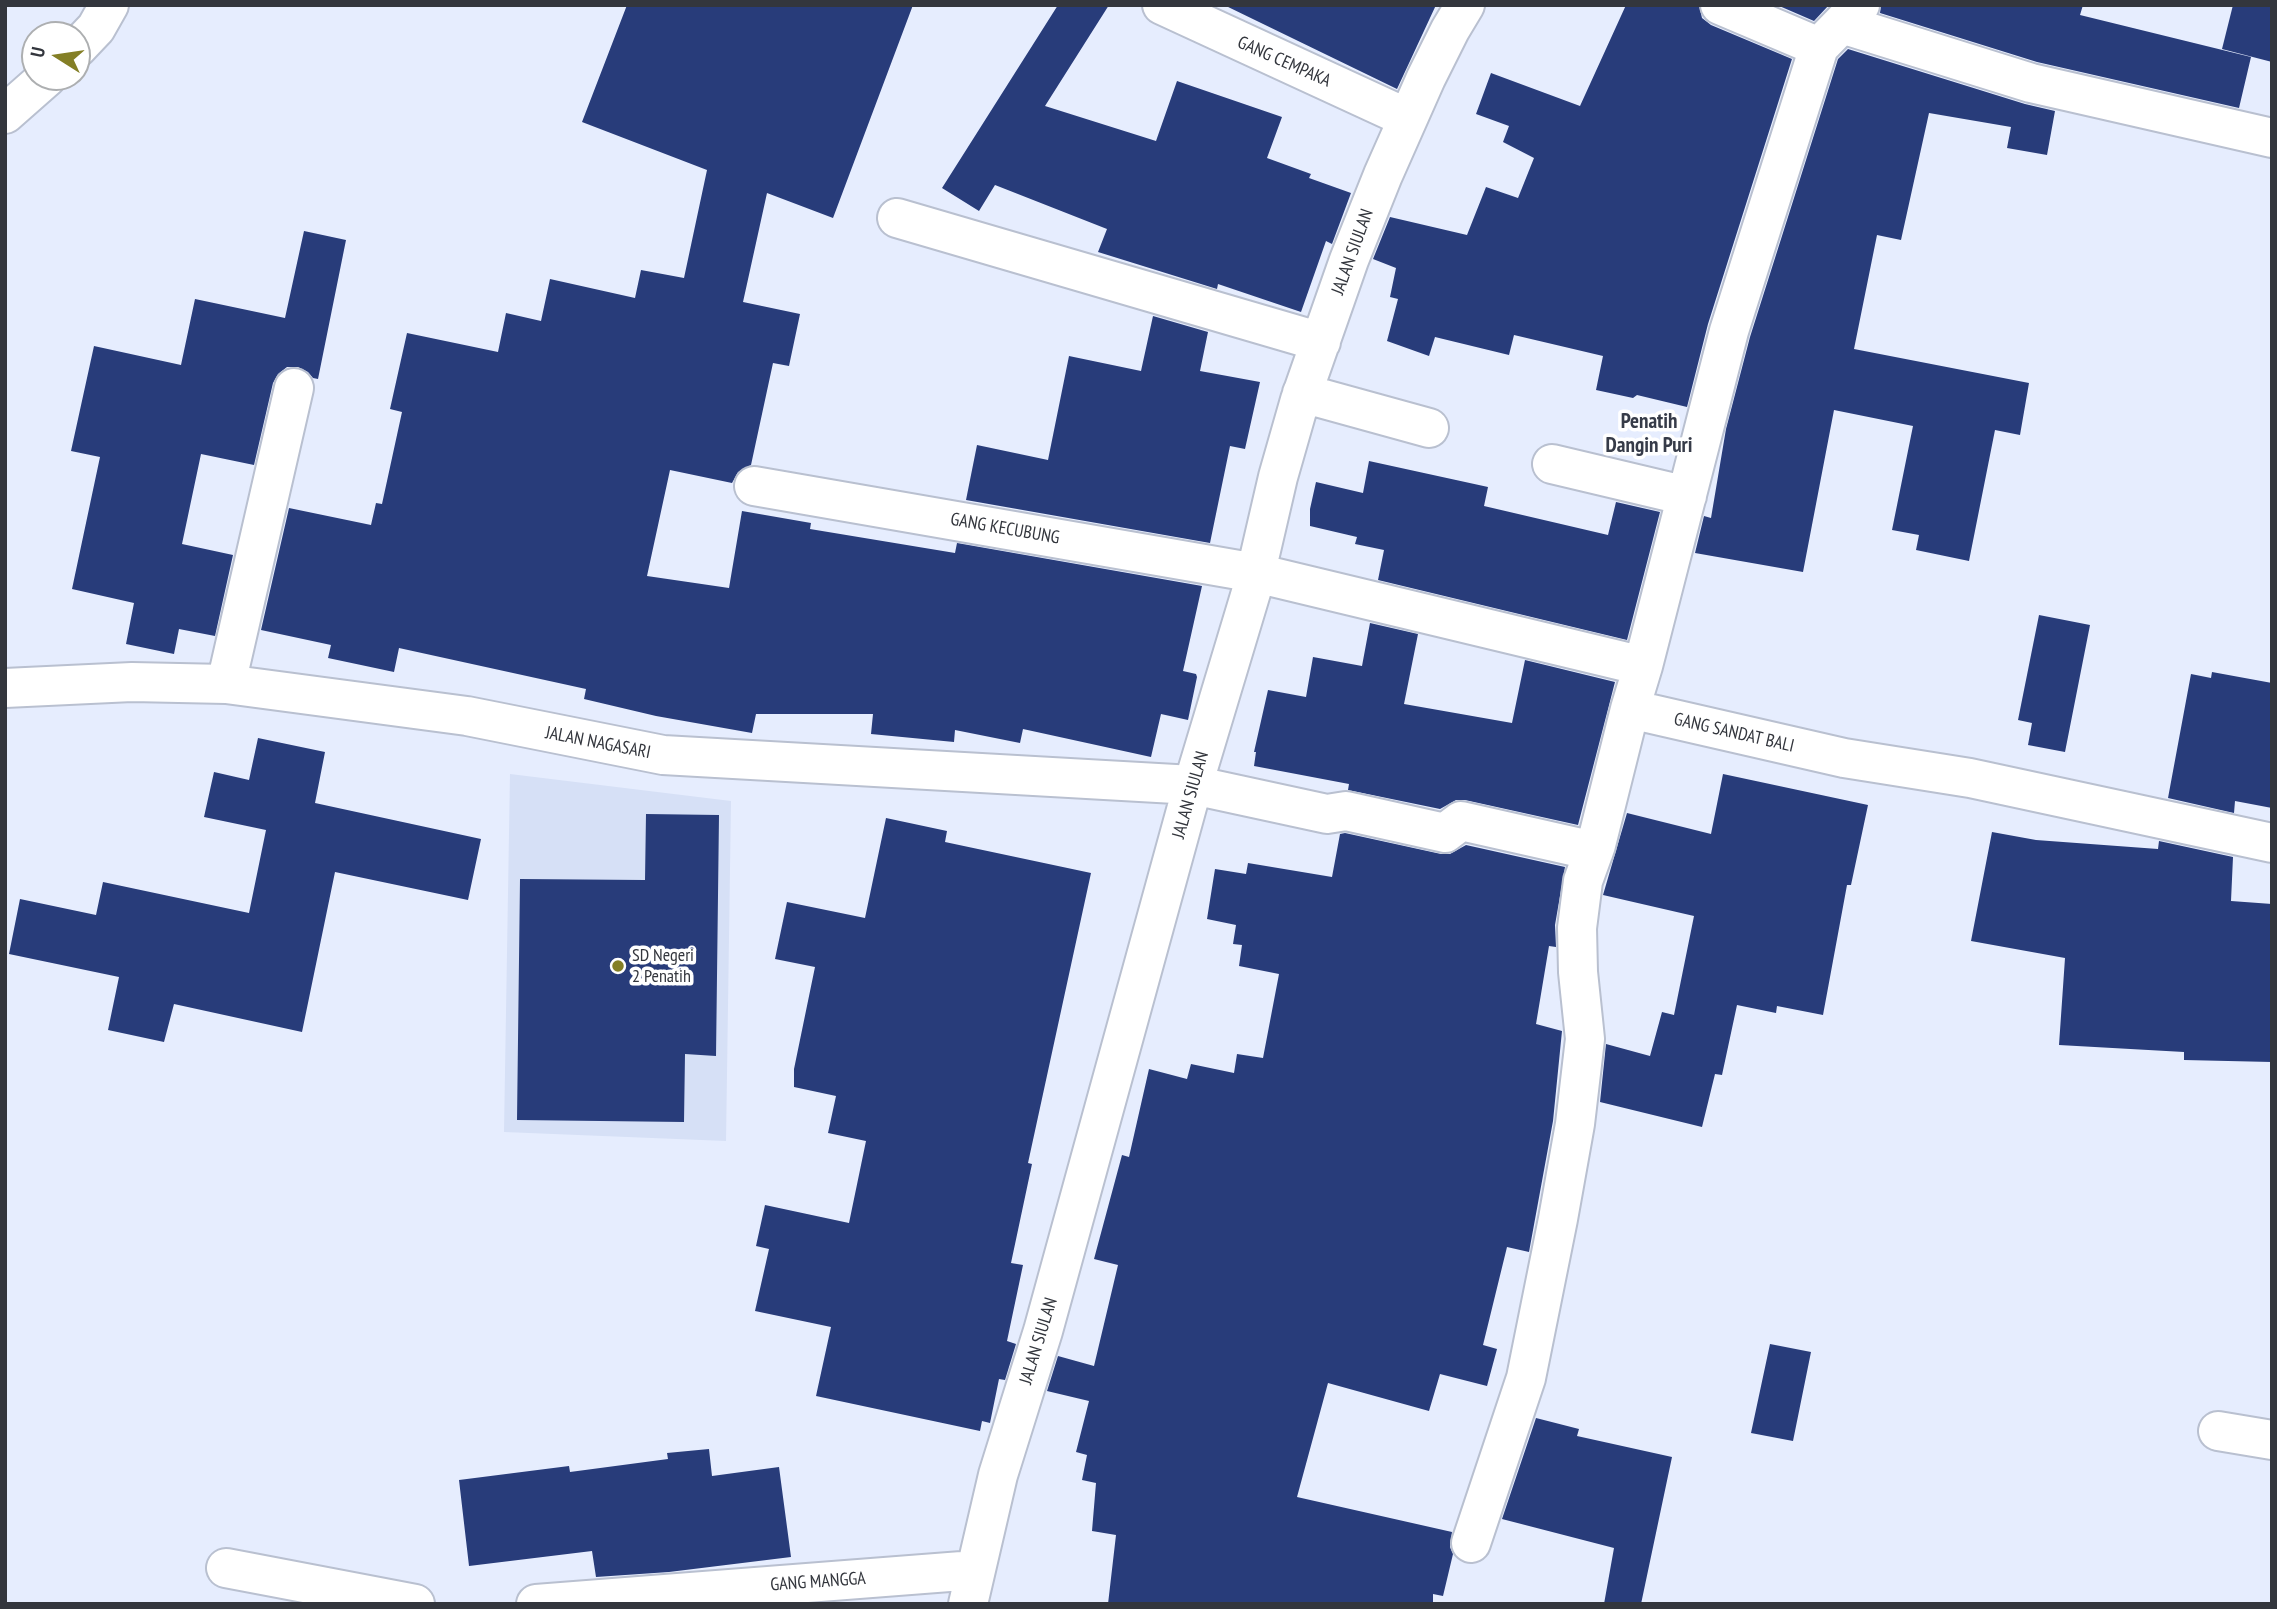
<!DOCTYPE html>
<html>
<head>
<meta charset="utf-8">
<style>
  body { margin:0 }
  #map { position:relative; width:2277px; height:1609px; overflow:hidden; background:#e6edfe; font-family:"PT Sans Narrow",sans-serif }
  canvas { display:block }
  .frame { position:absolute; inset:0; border:7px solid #33363d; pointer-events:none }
  .north { position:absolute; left:21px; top:21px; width:70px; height:70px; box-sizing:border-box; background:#fff; border:2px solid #adafb1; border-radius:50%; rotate:282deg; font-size:19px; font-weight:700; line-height:28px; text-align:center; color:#33363d }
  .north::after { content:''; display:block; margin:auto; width:24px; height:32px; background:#847f26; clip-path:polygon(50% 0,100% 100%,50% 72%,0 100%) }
</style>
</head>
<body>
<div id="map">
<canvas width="2277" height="1609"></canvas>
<div class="frame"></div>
<div class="north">U</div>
</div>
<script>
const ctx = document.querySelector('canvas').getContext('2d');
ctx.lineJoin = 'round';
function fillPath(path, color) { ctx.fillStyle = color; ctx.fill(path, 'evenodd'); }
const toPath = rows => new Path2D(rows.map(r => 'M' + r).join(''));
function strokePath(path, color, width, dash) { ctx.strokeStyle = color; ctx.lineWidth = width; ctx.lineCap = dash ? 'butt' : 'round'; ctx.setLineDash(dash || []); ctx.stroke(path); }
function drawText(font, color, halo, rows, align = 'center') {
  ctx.font = font + ' "PT Sans Narrow",sans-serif'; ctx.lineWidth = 7; ctx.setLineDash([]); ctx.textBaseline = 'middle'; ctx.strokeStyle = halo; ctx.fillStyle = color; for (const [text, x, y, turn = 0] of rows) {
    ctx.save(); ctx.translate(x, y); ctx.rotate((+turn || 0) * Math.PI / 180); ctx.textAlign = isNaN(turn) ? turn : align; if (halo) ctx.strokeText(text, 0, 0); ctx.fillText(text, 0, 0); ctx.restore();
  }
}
const built = toPath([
  [510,774,731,801,726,1141,504,1132]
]);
const building = toPath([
  [627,5,913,5,833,218,767,193,743,302,800,314,789,366,773,363,751,465,738,472,732,483,670,470,647,576,729,588,742,511,811,523,810,529,955,553,957,543,1202,586,1183,671,1196,674,1197,677,1188,720,1161,714,1151,757,1023,729,1020,743,955,730,954,742,871,734,873,714,756,714,752,733,656,716,584,699,586,689,399,648,394,672,328,658,331,645,261,630,289,508,371,525,376,503,382,504,402,412,390,409,407,333,498,352,506,313,541,321,550,279,635,298,641,270,684,278,707,170,582,122],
  [1058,5,1109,5,1045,106,1156,141,1177,81,1282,117,1267,158,1311,174,1309,178,1351,193,1332,244,1326,241,1301,312,1218,284,1217,289,1098,252,1107,229,995,185,979,211,942,188],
  [1224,5,1436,5,1397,89],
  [1626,5,1699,5,1702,18,1711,25,1792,59,1708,324,1687,407,1637,395,1633,398,1596,390,1603,356,1514,335,1509,355,1435,337,1429,356,1387,341,1398,299,1390,297,1396,268,1373,259,1390,217,1467,235,1486,187,1518,198,1534,158,1503,142,1509,126,1476,114,1491,73,1580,106],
  [1777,5,1829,5,1814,21],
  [1881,5,2083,5,2080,15,2251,57,2239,108,2037,62,1880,13],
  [2233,5,2272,5,2272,62,2222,49],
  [1848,49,2025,104,2055,111,2047,155,2007,148,2011,127,1929,113,1901,240,1877,235,1854,349,2029,383,2020,435,1995,430,1969,561,1916,550,1919,535,1892,530,1913,426,1834,410,1803,572,1695,553,1704,516,1711,518,1726,429,1750,337,1838,59],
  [304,231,346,240,318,379,313,378,308,372,298,367,287,367,278,374,273,383,254,465,201,454,182,544,233,555,215,636,179,629,174,654,126,644,134,603,72,589,100,457,71,451,94,346,181,365,195,299,285,318],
  [1153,316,1208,332,1200,371,1260,382,1245,449,1230,446,1210,543,966,500,977,445,1048,460,1069,356,1141,371],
  [1369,461,1488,487,1484,506,1608,535,1616,502,1660,512,1627,640,1378,580,1384,550,1355,544,1357,537,1310,526,1310,509,1316,482,1363,493],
  [2039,615,2090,625,2065,752,2028,745,2032,723,2018,720],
  [1370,623,1418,634,1404,704,1512,723,1525,660,1615,682,1578,825,1465,800,1456,800,1440,809,1348,790,1349,784,1254,766,1256,752,1254,752,1268,690,1306,697,1313,657,1362,666],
  [2212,672,2272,683,2272,808,2235,801,2234,813,2168,798,2191,674,2211,678],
  [258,738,325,752,315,803,481,839,468,900,335,872,302,1032,174,1004,164,1042,108,1030,119,977,9,954,20,899,96,915,103,882,249,913,266,830,204,817,214,772,249,780],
  [1723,774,1868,805,1851,885,1847,885,1823,1015,1777,1006,1776,1013,1737,1005,1722,1075,1715,1074,1702,1127,1600,1102,1606,1044,1650,1056,1662,1012,1674,1015,1694,916,1603,895,1627,813,1711,834],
  [646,814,719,815,716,1056,685,1054,684,1122,517,1120,520,879,645,880],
  [886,818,947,831,945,842,1091,873,1028,1163,1032,1164,1011,1263,1023,1265,1007,1341,1016,1344,1005,1380,999,1379,990,1423,982,1421,980,1431,816,1396,831,1327,755,1311,769,1249,756,1246,765,1205,849,1223,866,1141,828,1133,836,1096,794,1087,794,1069,815,967,775,959,787,902,865,918],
  [1992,832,2036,840,2158,849,2159,841,2233,857,2231,901,2272,904,2272,1062,2184,1060,2184,1052,2059,1045,2065,958,1971,941],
  [1345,833,1441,854,1450,854,1466,845,1565,867,1555,925,1556,947,1549,946,1536,1024,1562,1031,1553,1121,1529,1252,1507,1247,1483,1345,1497,1349,1487,1386,1440,1374,1429,1411,1328,1383,1297,1497,1452,1532,1450,1547,1453,1554,1443,1596,1433,1594,1433,1604,1108,1604,1116,1535,1092,1531,1096,1483,1082,1480,1087,1455,1076,1452,1089,1401,1047,1391,1058,1356,1094,1366,1118,1265,1094,1259,1122,1155,1129,1157,1149,1069,1187,1079,1191,1064,1234,1073,1237,1054,1263,1058,1279,974,1239,966,1242,945,1233,944,1236,925,1207,919,1215,869,1246,874,1248,863,1332,877,1340,834],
  [1770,1344,1811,1352,1793,1441,1751,1433],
  [1536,1418,1579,1429,1577,1436,1672,1457,1641,1604,1604,1604,1614,1548,1502,1519],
  [709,1449,712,1476,779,1467,791,1557,669,1572,596,1577,592,1551,469,1566,459,1480,569,1466,570,1472,668,1459,667,1453]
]);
const minor = toPath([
  [1162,5,1407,118],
  [1720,5,1819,47],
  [1842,24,2031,83,2272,138],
  [77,48,96,28,109,5],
  [5,114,47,77],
  [897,218,1321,342],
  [1302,393,1429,428],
  [1552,464,1687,496],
  [754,486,1256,573,1643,666,1630,709,1844,758,1970,778,2272,843],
  [1643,666,1729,331,1819,47,1860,5],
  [226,684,294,388],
  [5,688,132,682,226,684,467,716,663,755,1193,785,1327,814,1346,811,1445,833,1461,821,1594,851],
  [2218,1431,2272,1440],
  [1471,1543,1526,1378,1558,1219,1575,1124,1585,1039,1578,972,1577,928,1583,881,1596,845,1630,709],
  [226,1568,415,1604],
  [536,1604,975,1570],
  [968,1604,998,1475,1043,1331,1193,785,1252,589,1278,477,1300,400,1349,260,1383,175,1426,78,1450,30,1465,5]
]);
const markers = [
  [618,966,7,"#847f26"]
];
const streetNames = [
  ["GANG CEMPAKA",1284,62,24],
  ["JALAN SIULAN",1353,252,-70],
  ["GANG KECUBUNG",1005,529,10],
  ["GANG SANDAT BALI",1734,733,13],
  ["JALAN NAGASARI",598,743,11],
  ["JALAN SIULAN",1191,795,-74],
  ["JALAN SIULAN",1039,1341,-73],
  ["GANG MANGGA",818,1582,-4]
];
const poiNames = [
  ["SD Negeri",632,956],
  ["2 Penatih",632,977]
];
const quarterNames = [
  ["Penatih",1649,422],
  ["Dangin Puri",1649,446]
];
fillPath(built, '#d6e0f6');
fillPath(building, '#283c7a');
strokePath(minor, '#b9c0d0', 42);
strokePath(minor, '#fff', 38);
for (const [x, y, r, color] of markers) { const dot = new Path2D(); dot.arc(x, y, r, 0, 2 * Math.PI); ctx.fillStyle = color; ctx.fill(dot); strokePath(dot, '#fff', 2.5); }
drawText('18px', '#33363d', '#fff', streetNames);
drawText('18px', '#33363d', '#fff', poiNames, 'left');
drawText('bold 21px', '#363b48', '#fff', quarterNames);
</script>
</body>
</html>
